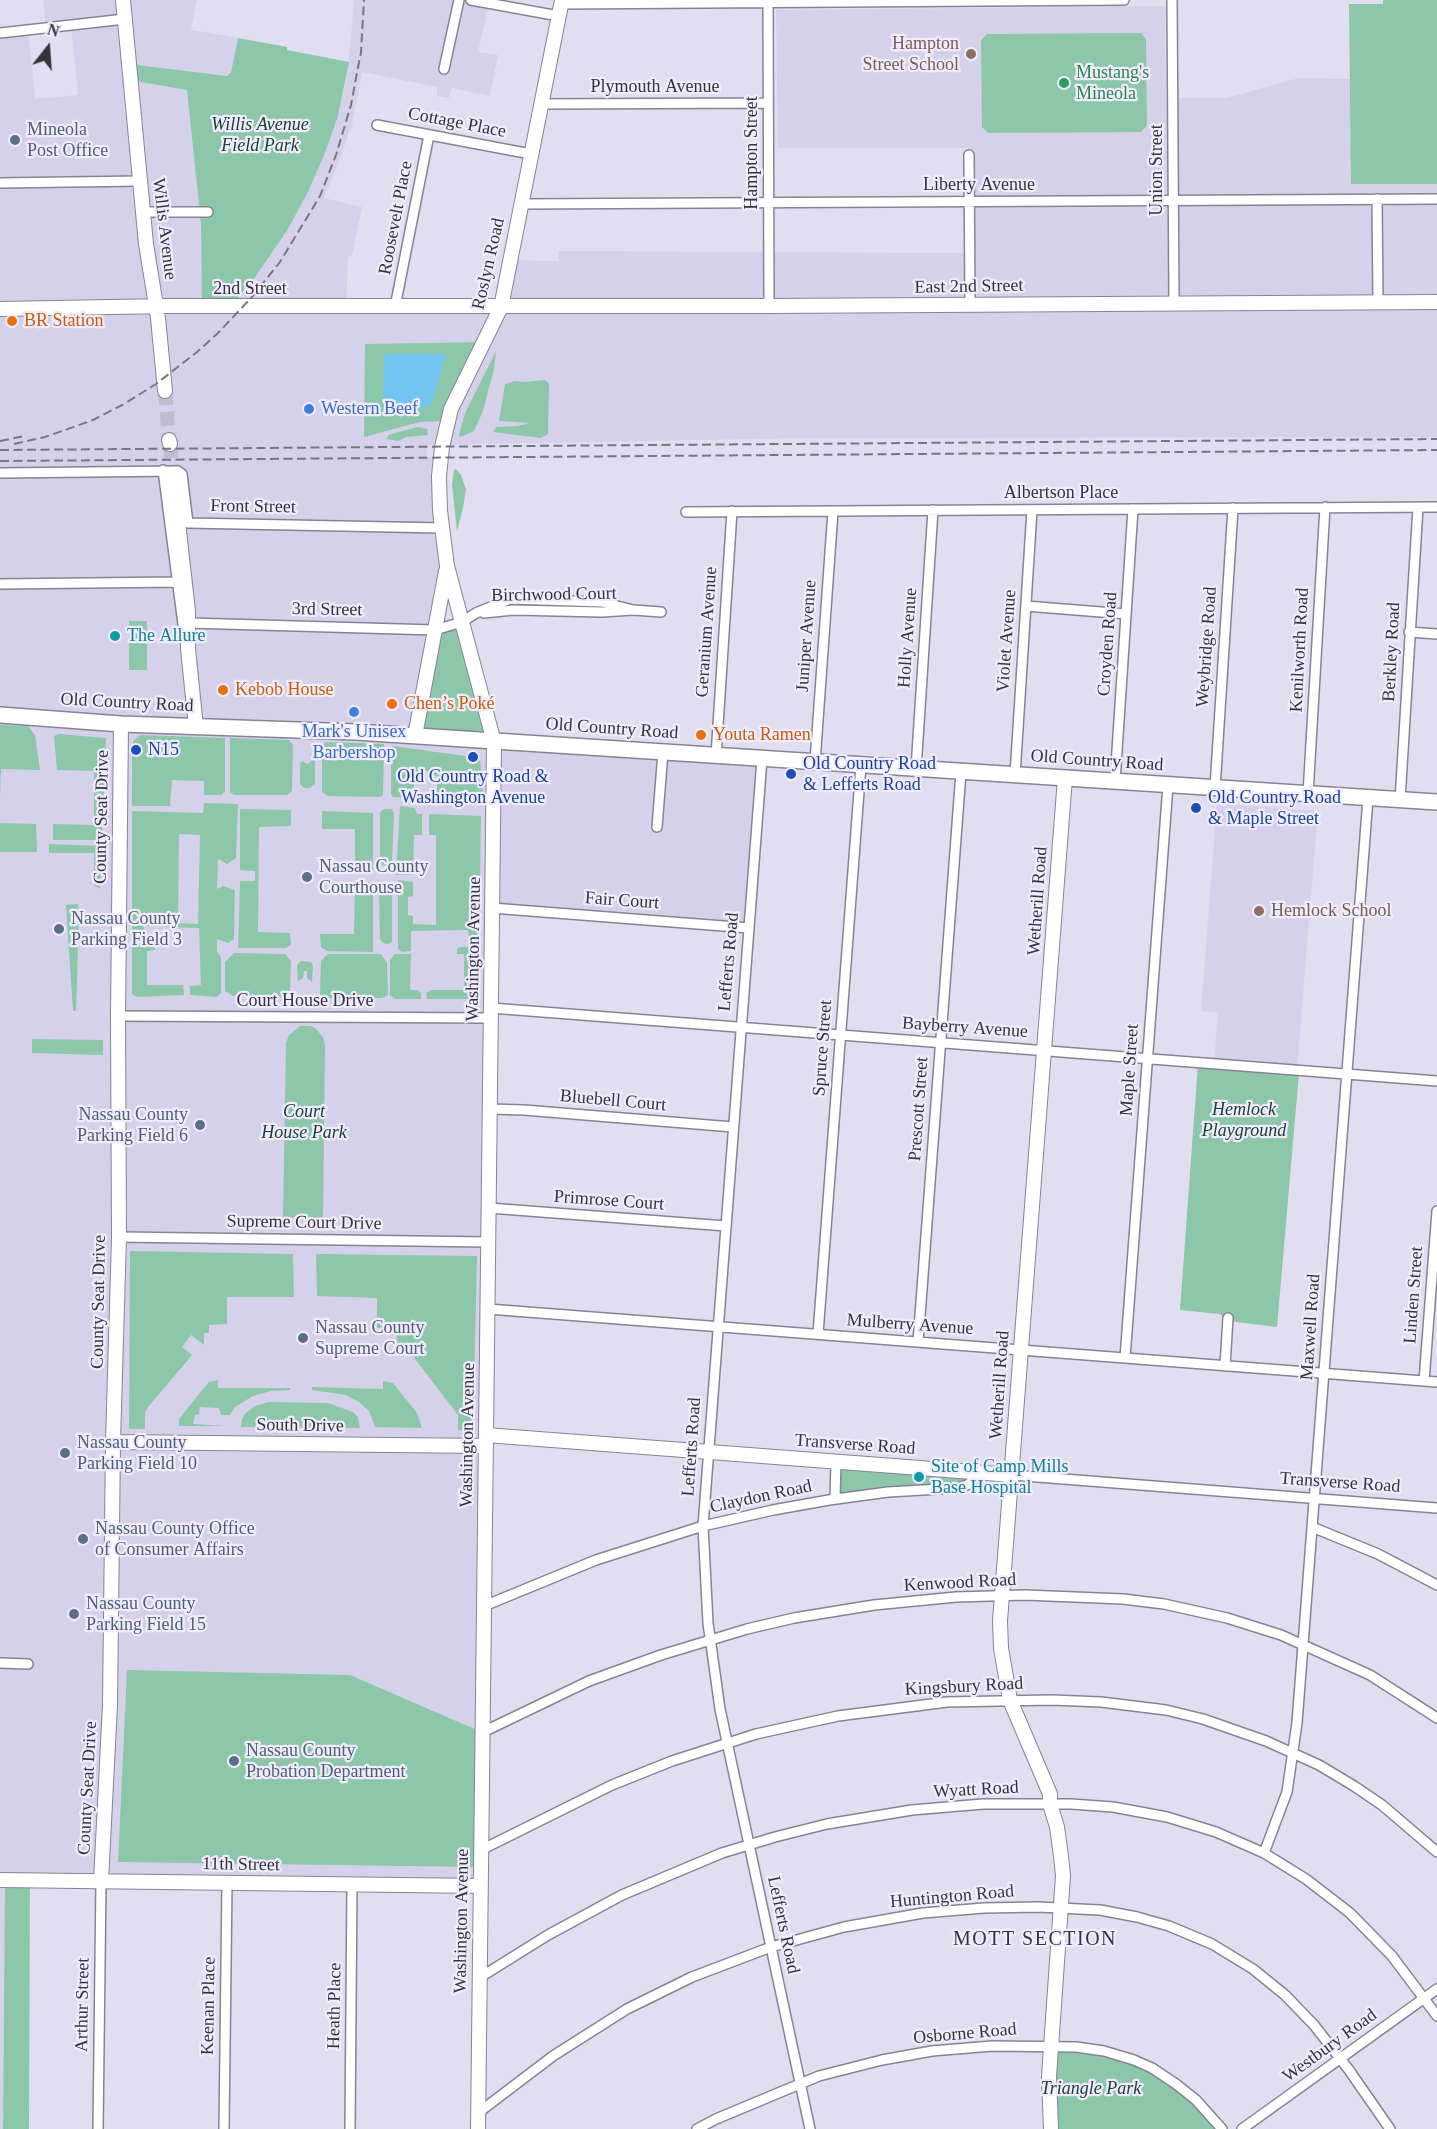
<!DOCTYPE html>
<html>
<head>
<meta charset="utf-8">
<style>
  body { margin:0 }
  #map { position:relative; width:1437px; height:2129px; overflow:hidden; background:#e2def1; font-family:"Times New Roman",serif }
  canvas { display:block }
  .north { position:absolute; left:18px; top:18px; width:60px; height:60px; -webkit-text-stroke:4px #f0ecfe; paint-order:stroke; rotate:17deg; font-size:16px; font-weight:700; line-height:24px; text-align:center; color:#35343b }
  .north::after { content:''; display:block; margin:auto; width:21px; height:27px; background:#35343b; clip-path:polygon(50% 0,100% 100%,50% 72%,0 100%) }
</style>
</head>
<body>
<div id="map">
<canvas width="1437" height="2129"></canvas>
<div class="north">N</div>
</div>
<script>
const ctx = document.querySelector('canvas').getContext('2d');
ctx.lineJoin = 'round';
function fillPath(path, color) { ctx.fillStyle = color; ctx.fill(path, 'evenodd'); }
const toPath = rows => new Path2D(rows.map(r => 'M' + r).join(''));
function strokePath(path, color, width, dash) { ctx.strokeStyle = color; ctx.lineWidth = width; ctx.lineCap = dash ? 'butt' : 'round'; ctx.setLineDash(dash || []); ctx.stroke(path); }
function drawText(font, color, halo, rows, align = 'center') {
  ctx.font = font + ' "Times New Roman",serif'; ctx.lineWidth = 4.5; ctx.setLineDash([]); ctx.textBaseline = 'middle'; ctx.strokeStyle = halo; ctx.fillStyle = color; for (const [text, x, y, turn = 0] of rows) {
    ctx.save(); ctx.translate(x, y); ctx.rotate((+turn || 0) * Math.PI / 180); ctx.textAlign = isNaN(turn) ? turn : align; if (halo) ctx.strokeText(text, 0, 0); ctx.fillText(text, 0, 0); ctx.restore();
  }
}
const built = toPath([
  [43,0,197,0,191,30,238,38,231,72,227,76,129,64,131,80,187,89,201,224,202,307,229,307,252,282,288,229,308,192,325,153,338,116,345,85,350,49,354,0,468,0,489,4,478,52,498,55,490,96,452,88,449,98,437,96,437,87,362,72,352,125,337,167,324,198,362,207,352,256,348,257,346,307,504,308,514,260,559,261,558,251,970,253,970,148,778,148,776,10,1165,6,1166,98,1227,98,1299,78,1351,79,1351,183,1437,184,1437,437,811,438,428,445,426,458,440,459,447,566,415,736,762,759,749,928,493,908,481,1886,5,1880,3,2129,0,2129,0,33,28,30,35,99,78,95,71,25,46,27],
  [1217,803,1318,811,1297,1070,1214,1063,1218,1013,1201,1011]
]);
const green = toPath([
  [1383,0,1437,0,1437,184,1351,184,1349,4,1383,4],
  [1141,33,1146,39,1147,125,1141,132,988,133,982,127,981,40,987,34],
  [238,38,287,47,287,50,349,62,338,116,325,153,308,192,288,229,252,282,229,308,202,307,201,224,187,90,130,80,129,64,227,76,231,72],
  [483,342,447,421,420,422,364,437,365,344],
  [496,351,494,369,483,411,474,431,460,437,459,435,465,413],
  [544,380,548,382,549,385,548,434,541,438,493,432,496,427,518,426,530,423,499,421,505,384,515,381,525,382],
  [418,427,427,429,428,435,406,437,398,441,387,439,388,435,395,433],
  [456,469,461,475,466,489,463,508,457,531,452,485,454,470],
  [129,621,147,621,147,670,129,670],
  [462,622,494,742,415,736,435,630],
  [0,725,28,726,35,735,40,770,1,769,0,798],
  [59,734,106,738,102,834,99,840,53,840,53,824,94,825,94,771,57,770,54,736],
  [141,735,225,738,225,791,221,795,204,795,204,781,172,780,170,806,132,806,132,747,134,740],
  [230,738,289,740,293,745,292,791,287,795,234,795,230,792],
  [326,742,384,744,383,795,380,797,328,796,322,792,322,745],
  [393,746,480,758,484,805,436,804,432,803,430,798,437,797,437,776,431,775,430,771,422,771,421,775,414,776,414,798,393,797,391,794,391,748],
  [312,760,315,761,315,784,310,788,304,788,300,784,300,763,302,761,308,764],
  [204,803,238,804,236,858,227,864,218,859,217,889,223,886,235,890,234,939,228,943,217,939,217,952,221,957,221,993,217,997,190,995,190,986,201,985,199,928,144,926,143,936,132,936,132,811,203,813],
  [179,834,200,835,198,924,178,923],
  [400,806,415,808,417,814,422,814,422,835,414,835,413,875,396,875],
  [240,809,291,810,291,826,259,827,258,932,290,933,291,945,286,948,238,948,240,881,255,881,255,871,240,870],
  [384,809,391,809,394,813,392,862,389,866,383,865,380,861,380,812],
  [322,811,373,813,373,871,355,872,355,829,322,829],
  [429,814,481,816,479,940,473,940,469,938,468,930,411,931,411,951,402,952,398,949,398,880,413,882,413,896,408,897,408,915,413,916,413,924,436,925,436,835,429,835],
  [0,823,36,824,37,852,0,852],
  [49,844,101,846,100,889,94,885,94,853,49,853],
  [355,881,373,883,373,952,327,951,321,947,320,934,354,934],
  [382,889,389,889,392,893,392,942,388,944,383,943,380,939,379,892],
  [78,904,79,916,76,1011,73,1011,66,905],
  [132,943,152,944,155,948,154,950,147,951,147,985,183,985,184,995,137,997,132,994],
  [460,947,478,947,479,996,474,999,427,999,426,993,431,990,464,990,464,954,457,954,457,949],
  [234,953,285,954,291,961,290,994,286,997,233,996,225,991,225,962],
  [328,954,381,954,387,963,388,995,382,998,325,998,320,994,321,961],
  [395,954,411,954,410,990,418,990,421,993,421,999,395,999,390,995,390,960],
  [301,961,311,962,313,966,312,982,307,978,307,971,304,971,303,978,298,981,297,965],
  [300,1026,310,1026,315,1028,323,1037,325,1045,323,1218,283,1217,286,1043,289,1035],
  [32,1039,103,1040,103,1055,32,1053],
  [1198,1064,1299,1073,1277,1327,1236,1322,1219,1314,1180,1310],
  [130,1251,293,1254,294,1297,227,1297,227,1324,209,1325,209,1333,204,1333,204,1345,191,1335,182,1347,192,1355,149,1406,145,1412,145,1429,129,1429],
  [316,1254,477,1256,473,1430,458,1430,458,1415,402,1342,398,1344,395,1329,377,1328,377,1298,317,1296],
  [218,1380,218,1388,290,1388,290,1390,271,1391,253,1396,235,1407,230,1415,221,1415,219,1408,200,1407,199,1414,195,1415,193,1424,226,1426,179,1426,179,1419,204,1388,209,1382],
  [383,1381,393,1383,417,1413,422,1428,375,1427,369,1411,359,1402,346,1395,312,1390,312,1387,383,1389],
  [268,1402,328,1403,353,1412,358,1417,360,1428,241,1427,242,1419,246,1413,255,1406],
  [836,1462,983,1474,967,1485,835,1499],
  [127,1670,350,1675,477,1730,476,1867,118,1862],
  [5,1880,30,1880,29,2129,3,2129],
  [1050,2046,1104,2051,1176,2084,1222,2129,1051,2129]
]);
const water = toPath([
  [384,354,446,354,431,405,402,415,383,406]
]);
const secondaryTunnel = toPath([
  [165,391,169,440],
  [170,444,173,478]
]);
const street = toPath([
  [471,0,559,16],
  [768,0,769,306],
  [1172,0,1174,303],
  [561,4,1124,0],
  [0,33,125,19],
  [444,69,459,0],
  [541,104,768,103],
  [377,125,531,154],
  [969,155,970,305],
  [0,183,140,181],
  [1377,199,1378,302],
  [521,204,1437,199],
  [143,212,208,212],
  [395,307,429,135],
  [163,470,184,632],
  [0,473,178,471,182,474,188,523,442,528],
  [686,512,1437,507],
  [0,584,177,582],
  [1026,606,1126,614],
  [484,613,513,610,602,612,633,610,661,612],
  [189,623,435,630,462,622,476,613,510,599,602,602,633,610],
  [1409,632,1437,634],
  [716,756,732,511],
  [762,759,703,1526,708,1623,720,1709,810,2129],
  [815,762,833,511],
  [916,769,933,510],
  [1015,775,1032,510],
  [1115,781,1133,509],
  [1215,788,1233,508],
  [1308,794,1325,507],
  [1400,800,1418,507],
  [657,827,663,752],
  [492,908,749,928],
  [491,1008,1437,1081],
  [118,1016,491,1018],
  [490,1109,524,1110,733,1127],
  [489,1208,726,1226],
  [119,1237,488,1242],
  [488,1309,1437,1382],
  [818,1334,861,765],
  [918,1342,961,772],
  [1125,1358,1168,785],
  [1225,1366,1228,1318],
  [1424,1381,1437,1211],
  [1012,1475,1437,1508],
  [835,1499,836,1462],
  [1312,1527,1378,1554,1437,1585],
  [484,1606,596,1560,703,1526,773,1510,829,1500,888,1492,958,1488,967,1485,983,1473],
  [0,1663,28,1664],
  [483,1732,589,1681,661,1655,747,1629,794,1618,874,1605,956,1597,1025,1595,1123,1599,1164,1604,1227,1618,1281,1635,1370,1675,1437,1718],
  [481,1850,612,1785,672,1761,756,1734,838,1716,947,1702,1052,1700,1101,1702,1166,1710,1203,1719,1266,1741,1319,1765,1354,1786,1382,1805,1437,1852],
  [1264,1853,1287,1792,1297,1723,1368,798],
  [479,1978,548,1935,622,1895,722,1853,775,1837,827,1824,912,1810,983,1804,1071,1804,1113,1807,1167,1817,1216,1832,1264,1853,1306,1879,1350,1913,1392,1956,1437,2016],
  [478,2113,553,2056,627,2009,692,1977,771,1947,844,1927,923,1913,984,1908,1038,1907,1100,1910,1137,1917,1169,1926,1212,1944,1253,1969,1285,1995,1314,2025,1349,2070,1390,2129],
  [98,2129,101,1881],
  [224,2129,227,1882],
  [350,2129,352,1884],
  [697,2129,716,2119,819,2076,882,2060,932,2051,992,2046,1076,2047,1104,2051,1134,2060,1152,2068,1176,2084,1196,2100,1222,2129],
  [1242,2129,1437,1989]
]);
const secondary = toPath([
  [123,0,146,244,158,318,165,391],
  [0,309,166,306,769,306,1437,302],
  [169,440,170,444],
  [173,478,188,611,188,649,196,727],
  [415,736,446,571],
  [486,1435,1012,1475],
  [113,1442,486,1446],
  [0,1880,481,1886],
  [101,1881,110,1705,113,1442,119,1237,118,1016,121,724],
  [478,2129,494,742,447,566,440,511,439,476,442,447,451,409,501,307,562,0],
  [1051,2129,1049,2076,1063,1876,1061,1856,1057,1827,1050,1804,1050,1794,1010,1700,1001,1648,1000,1621,1065,778]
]);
const primary = toPath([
  [0,715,121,724,356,732,1437,802]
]);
const rail = toPath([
  [0,441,24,436],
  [14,444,45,437,93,420,124,404,156,384,197,352,218,333,252,297,280,262,320,196,336,155,351,105,356,78,361,52,364,0],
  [0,450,1437,439],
  [0,461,1437,450]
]);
const markers = [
  [971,54,6,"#8d6e63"],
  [1064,83,6,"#2e9e5b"],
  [15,140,6,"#5c6f8a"],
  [12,321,6,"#e8710a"],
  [309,409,6,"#3f7fe0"],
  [115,636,6,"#0f9aa8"],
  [223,690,6,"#e8710a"],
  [392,704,6,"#e8710a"],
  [354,712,6,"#3f7fe0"],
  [701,735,6,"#e8710a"],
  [136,750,6,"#1a4fb4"],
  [473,757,6,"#1a4fb4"],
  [791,774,6,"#1a4fb4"],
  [1196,808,6,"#1a4fb4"],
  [307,877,6,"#5c6f8a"],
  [1259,911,6,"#8d6e63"],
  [59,929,6,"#5c6f8a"],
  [200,1125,6,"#5c6f8a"],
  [303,1338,6,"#5c6f8a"],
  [65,1453,6,"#5c6f8a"],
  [919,1477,6,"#0f9aa8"],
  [83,1539,6,"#5c6f8a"],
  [74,1614,6,"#5c6f8a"],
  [234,1761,6,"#5c6f8a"]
];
const educationNames = [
  ["Hampton",959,44],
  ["Street School",959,65],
  ["Hemlock School",1271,911,"left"]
];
const leisureNames = [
  ["Mustang's",1076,73],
  ["Mineola",1076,94]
];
const streetNames = [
  ["Plymouth Avenue",655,87],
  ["Cottage Place",457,123,11],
  ["Hampton Street",752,153,-90],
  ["Union Street",1157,170,-90],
  ["Liberty Avenue",979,185],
  ["Roosevelt Place",396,218,-79],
  ["Willis Avenue",164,229,83],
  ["Roslyn Road",489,264,-77],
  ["East 2nd Street",969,287,-1],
  ["2nd Street",250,289],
  ["Albertson Place",1061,493],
  ["Front Street",253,507,1],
  ["Birchwood Court",554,595,-1],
  ["3rd Street",327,610,1],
  ["Geranium Avenue",707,632,-86],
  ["Juniper Avenue",807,636,-86],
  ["Holly Avenue",908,638,-86],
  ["Violet Avenue",1007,641,-86],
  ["Croyden Road",1108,644,-86],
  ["Weybridge Road",1207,647,-86],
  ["Kenilworth Road",1300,650,-87],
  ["Berkley Road",1392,652,-87],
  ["Old Country Road",127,703,3],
  ["Old Country Road",612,729,4],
  ["Old Country Road",1097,761,4],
  ["County Seat Drive",102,817,-89],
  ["Fair Court",622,901,4],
  ["Wetherill Road",1038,901,-86],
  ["Washington Avenue",474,949,-89],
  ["Lefferts Road",729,962,-85],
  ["Court House Drive",305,1001],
  ["Bayberry Avenue",965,1028,4],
  ["Spruce Street",823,1048,-86],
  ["Maple Street",1130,1070,-86],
  ["Bluebell Court",613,1101,5],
  ["Prescott Street",919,1109,-86],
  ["Primrose Court",609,1201,4],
  ["Supreme Court Drive",304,1223,1],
  ["Linden Street",1414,1295,-86],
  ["County Seat Drive",99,1302,-89],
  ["Mulberry Avenue",910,1325,4],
  ["Maxwell Road",1311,1327,-86],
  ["Wetherill Road",1000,1385,-86],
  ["South Drive",300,1426,1],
  ["Washington Avenue",468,1435,-89],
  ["Transverse Road",855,1445,4],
  ["Lefferts Road",692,1447,-86],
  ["Transverse Road",1340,1483,4],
  ["Claydon Road",761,1497,-12],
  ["Kenwood Road",960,1583,-3],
  ["Kingsbury Road",964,1687,-3],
  ["County Seat Drive",88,1788,-87],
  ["Wyatt Road",976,1790,-3],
  ["11th Street",241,1865,1],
  ["Huntington Road",952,1897,-5],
  ["Washington Avenue",462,1921,-89],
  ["Lefferts Road",783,1925,78],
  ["Arthur Street",83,2005,-89],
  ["Keenan Place",209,2006,-89],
  ["Heath Place",335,2006,-89],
  ["Osborne Road",965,2034,-5],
  ["Westbury Road",1330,2046,-36]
];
const parkNames = [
  ["Willis Avenue",260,125],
  ["Field Park",260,146],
  ["Hemlock",1244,1110],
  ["Playground",1244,1131],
  ["Court",304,1112],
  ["House Park",304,1133],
  ["Triangle Park",1091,2089]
];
const serviceNames = [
  ["Mineola",27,130],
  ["Post Office",27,151],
  ["Nassau County",319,867],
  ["Courthouse",319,888],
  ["Nassau County",71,919],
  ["Parking Field 3",71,940],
  ["Nassau County",188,1115,"right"],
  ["Parking Field 6",188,1136,"right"],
  ["Nassau County",315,1328],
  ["Supreme Court",315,1349],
  ["Nassau County",77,1443],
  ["Parking Field 10",77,1464],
  ["Nassau County Office",95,1529],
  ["of Consumer Affairs",95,1550],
  ["Nassau County",86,1604],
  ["Parking Field 15",86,1625],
  ["Nassau County",246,1751],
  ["Probation Department",246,1772]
];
const foodNames = [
  ["BR Station",24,321],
  ["Kebob House",235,690],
  ["Chen’s Poké",404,704],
  ["Youta Ramen",713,735]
];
const shopNames = [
  ["Western Beef",321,409],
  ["Mark's Unisex",354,732,"center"],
  ["Barbershop",354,753,"center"]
];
const cultureNames = [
  ["The Allure",127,636],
  ["Site of Camp Mills",931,1467],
  ["Base Hospital",931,1488]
];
const transitNames = [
  ["N15",148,750],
  ["Old Country Road",803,764],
  ["& Lefferts Road",803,785],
  ["Old Country Road &",473,777,"center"],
  ["Washington Avenue",473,798,"center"],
  ["Old Country Road",1208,798],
  ["& Maple Street",1208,819]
];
const neighbourhoodNames = [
  ["MOTT SECTION",1035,1940]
];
fillPath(built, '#d6d1ea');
fillPath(green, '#8dc7aa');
fillPath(water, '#72c4f1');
strokePath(secondaryTunnel, '#bfbccd', 14, [14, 7]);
strokePath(street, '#878394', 12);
strokePath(secondary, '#878394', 16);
strokePath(primary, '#878394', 18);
strokePath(street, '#fff', 9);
strokePath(secondary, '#fff', 14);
strokePath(primary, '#fff', 15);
strokePath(rail, '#787682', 2, [9, 4.5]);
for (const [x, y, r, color] of markers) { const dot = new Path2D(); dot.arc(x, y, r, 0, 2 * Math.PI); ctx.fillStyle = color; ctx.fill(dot); strokePath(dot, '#f0ecfe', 2); }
drawText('18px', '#785e54', '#f0ecfe', educationNames, 'right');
drawText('18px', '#27864d', '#f0ecfe', leisureNames, 'left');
drawText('18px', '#35343b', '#f0ecfe', streetNames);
drawText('italic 18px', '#1b4130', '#f0ecfe', parkNames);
drawText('18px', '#4e5e75', '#f0ecfe', serviceNames, 'left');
drawText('18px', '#c56008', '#f0ecfe', foodNames, 'left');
drawText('18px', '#366cbe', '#f0ecfe', shopNames, 'left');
drawText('18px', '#0d838f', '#f0ecfe', cultureNames, 'left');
drawText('18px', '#164399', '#f0ecfe', transitNames, 'left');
ctx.letterSpacing = '1.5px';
drawText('20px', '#35343b', '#f0ecfe', neighbourhoodNames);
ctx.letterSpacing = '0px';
</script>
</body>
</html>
